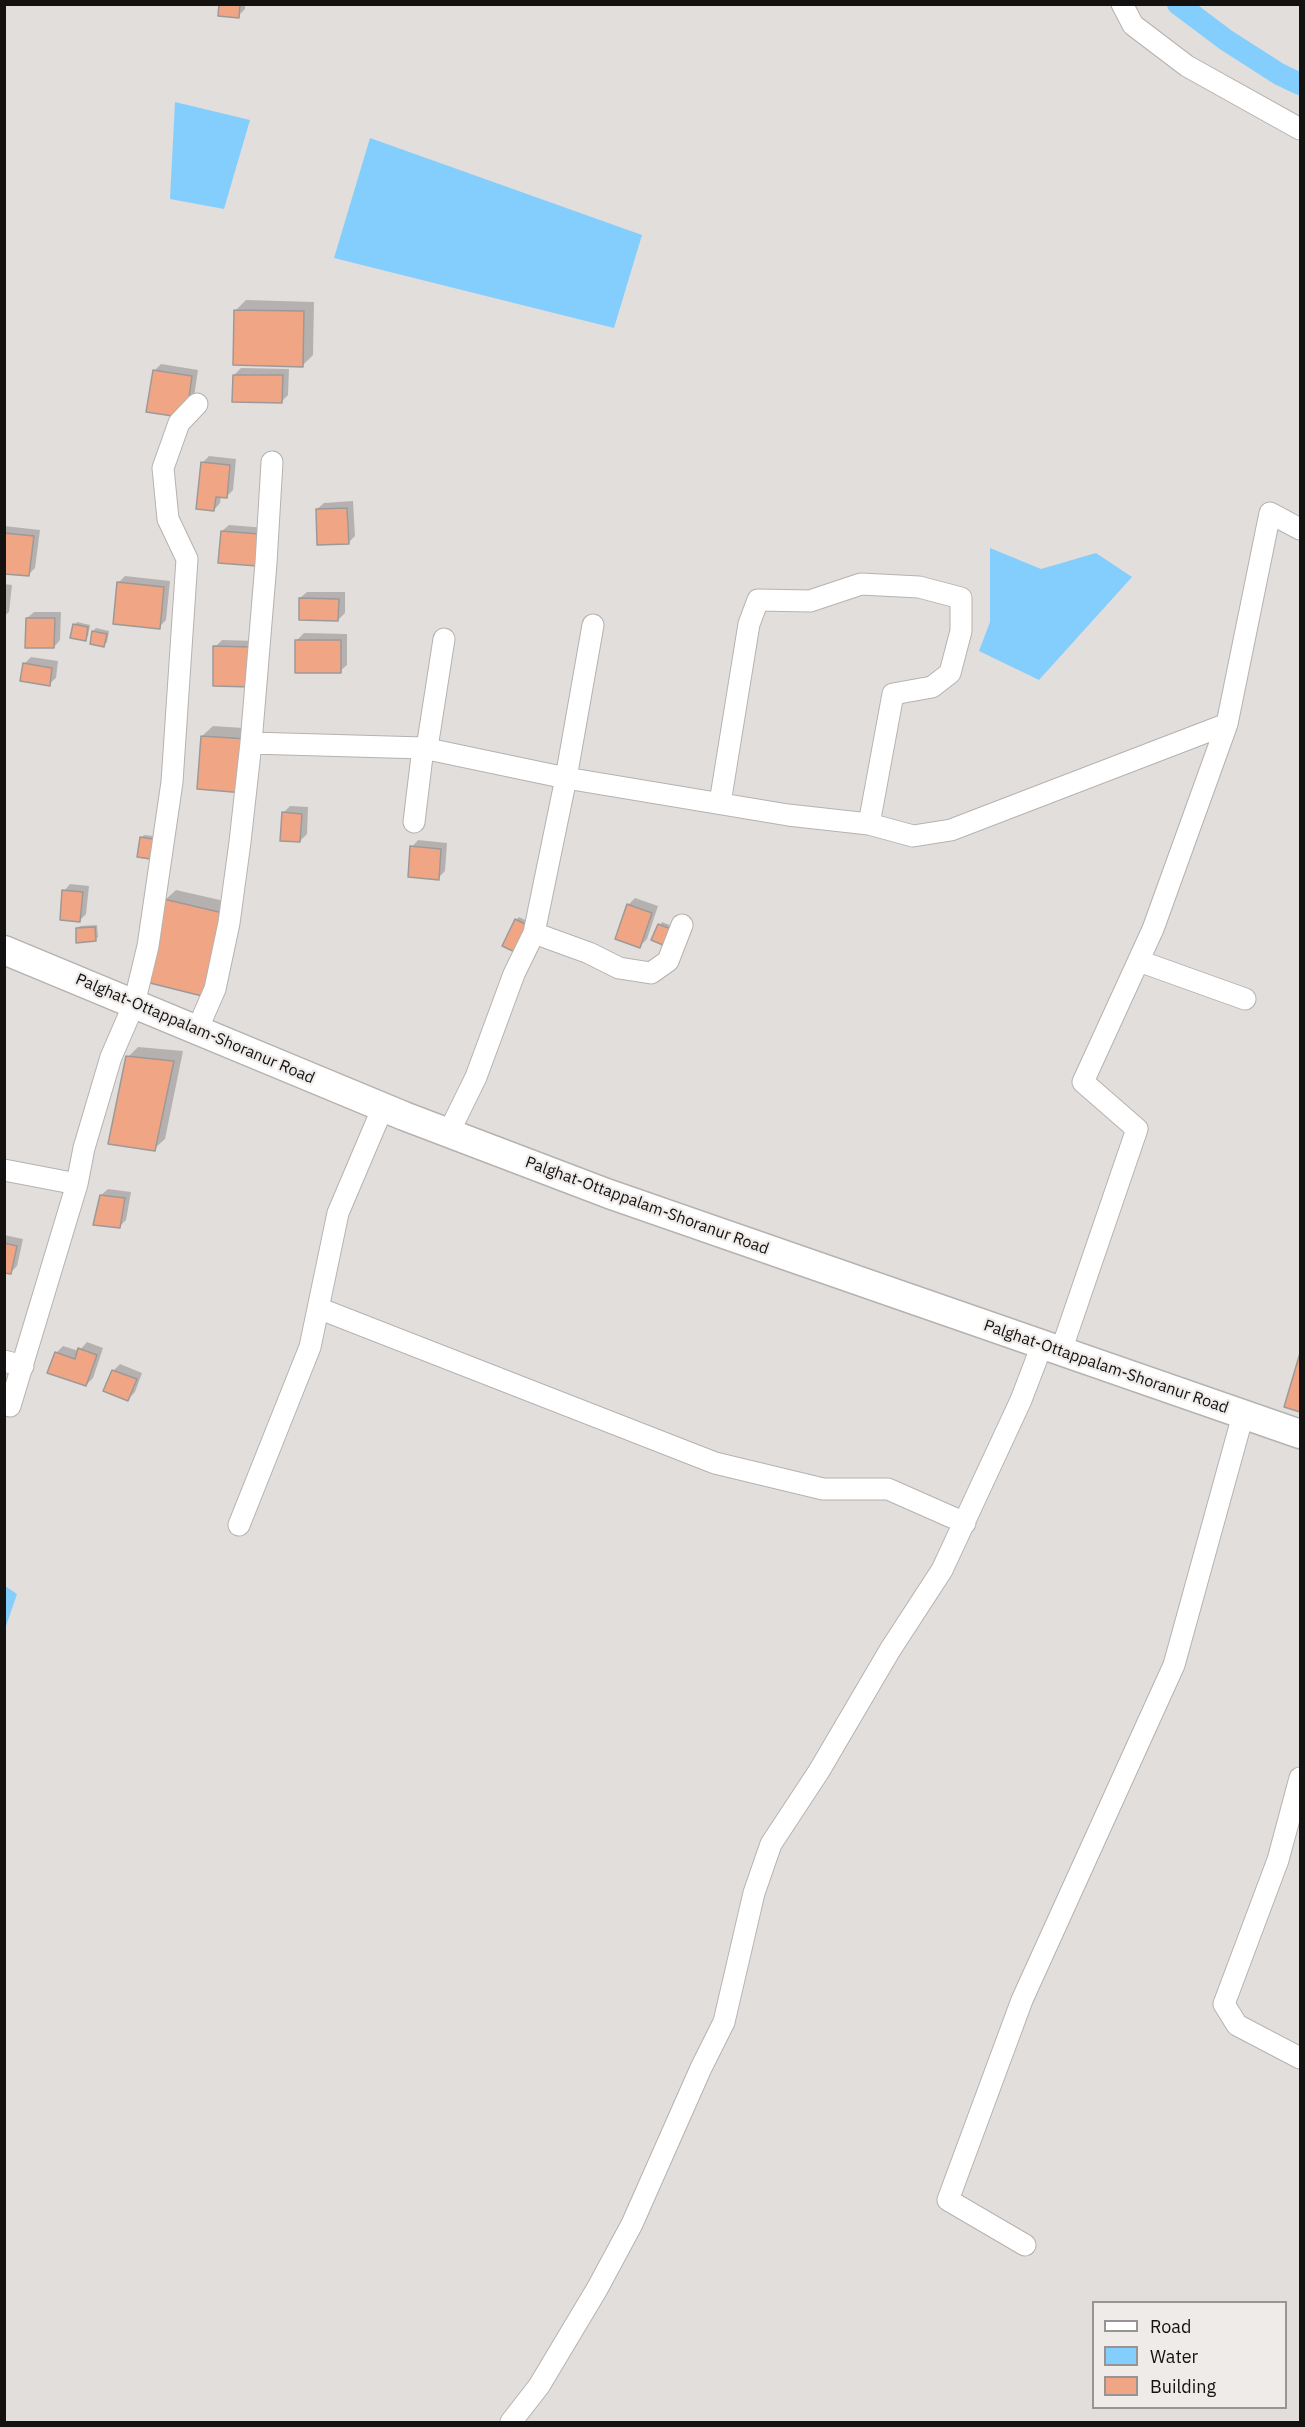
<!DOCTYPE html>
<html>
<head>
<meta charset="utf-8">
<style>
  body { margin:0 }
  #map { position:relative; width:1305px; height:2427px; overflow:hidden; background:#e2dedc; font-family:"IBM Plex Sans",sans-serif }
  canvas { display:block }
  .frame { position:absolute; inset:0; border:6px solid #131211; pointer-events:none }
  .legend { position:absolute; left:1092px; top:2301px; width:195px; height:108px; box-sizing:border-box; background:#efebe9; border:2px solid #979493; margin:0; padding:8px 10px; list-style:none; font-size:18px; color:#131211 }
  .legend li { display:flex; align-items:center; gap:12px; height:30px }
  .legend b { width:30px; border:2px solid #979493 }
</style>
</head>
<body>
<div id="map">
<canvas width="1305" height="2427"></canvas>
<div class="frame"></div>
<ul class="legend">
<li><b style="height:8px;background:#fff"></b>Road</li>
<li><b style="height:16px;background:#84cefd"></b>Water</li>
<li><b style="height:16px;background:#f0a584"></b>Building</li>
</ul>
</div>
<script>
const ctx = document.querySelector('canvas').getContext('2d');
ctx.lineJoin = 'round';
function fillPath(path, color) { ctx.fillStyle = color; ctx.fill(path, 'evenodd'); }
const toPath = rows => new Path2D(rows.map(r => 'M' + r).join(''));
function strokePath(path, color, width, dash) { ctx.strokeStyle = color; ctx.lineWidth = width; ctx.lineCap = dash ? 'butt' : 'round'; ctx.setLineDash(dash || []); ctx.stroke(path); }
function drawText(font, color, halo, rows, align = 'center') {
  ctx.font = font + ' "IBM Plex Sans",sans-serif'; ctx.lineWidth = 4.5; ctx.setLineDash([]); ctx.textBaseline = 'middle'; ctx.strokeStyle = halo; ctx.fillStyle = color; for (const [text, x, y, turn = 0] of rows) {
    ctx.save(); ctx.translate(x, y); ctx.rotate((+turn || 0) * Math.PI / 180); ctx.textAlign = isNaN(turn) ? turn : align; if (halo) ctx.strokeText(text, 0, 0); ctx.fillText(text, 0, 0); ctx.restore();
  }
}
const water = toPath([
  [175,102,250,120,224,209,170,199],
  [370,138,642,235,614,328,334,258],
  [990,548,1041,569,1096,553,1132,577,1039,680,979,651,990,622],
  [5,1586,17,1594,5,1629]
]);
const shadow = toPath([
  [221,4,245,4,245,9,238,16],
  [246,300,314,302,313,355,303,365,235,311],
  [161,364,198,370,192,410,154,371],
  [241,368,289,369,288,395,281,402,234,375],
  [209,456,236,459,233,490,226,497,221,496,220,503,214,510,202,463],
  [353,501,355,536,348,543,317,509,324,503],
  [229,525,266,528,263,558,222,531],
  [4,526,40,530,35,568,29,574,4,572],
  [125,576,170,581,166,620,159,627,118,583],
  [4,584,12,585,9,612,4,616],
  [307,592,345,592,345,613,338,620,300,598],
  [34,612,61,612,60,640,54,647,27,618],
  [77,622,90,625,88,636,85,639,74,625],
  [96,628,109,631,107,642,104,645,93,631],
  [304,633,347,634,347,665,340,671,297,640],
  [222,640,258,641,214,685,215,647],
  [31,657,58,661,56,678,49,684,24,664],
  [213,726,258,729,253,781,202,736],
  [290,806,308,807,307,834,300,841,283,813],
  [144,835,163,837,160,855,141,838],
  [418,840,447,843,445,871,438,878,412,847],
  [70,884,89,886,86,914,80,920,64,891],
  [176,890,233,903,152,982,165,900],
  [635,898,658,906,647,939,640,946,628,905],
  [519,917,529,922,517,947,516,920],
  [662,922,672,926,663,943,660,925],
  [97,925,98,937,95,940,77,929,80,926],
  [138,1047,183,1051,165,1139,154,1149,128,1057],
  [108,1189,131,1192,126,1220,119,1227,101,1195],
  [4,1235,23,1239,17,1266,11,1272,4,1271],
  [87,1342,103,1348,93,1378,86,1385,56,1353,63,1346,79,1351],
  [1300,1358,1300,1410,1286,1406],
  [120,1364,142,1373,135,1392,128,1399,113,1371]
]);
const canal = toPath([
  [1178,4,1226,40,1279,74,1300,84]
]);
const building = toPath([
  [219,4,240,4,239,18,218,16,219,4],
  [234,310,304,311,303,367,233,365,234,310],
  [153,370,192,376,186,418,146,412,153,370],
  [233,375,283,375,282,403,232,402,233,375],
  [201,462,230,465,227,498,216,497,214,511,196,509,201,462],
  [347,508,349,544,317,545,316,509,347,508],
  [221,531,260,534,257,566,218,563,221,531],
  [4,533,34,536,29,576,4,574,4,533],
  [117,582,164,587,160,629,113,624,117,582],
  [299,598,339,599,338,621,299,620,299,598],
  [26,618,55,618,54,648,25,648,26,618],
  [73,624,88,627,86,641,70,638,73,624],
  [92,631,107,634,104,647,90,644,92,631],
  [295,640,341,640,341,673,295,673,295,640],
  [213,646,252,647,252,687,213,686,213,646],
  [23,663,52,668,50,686,20,681,23,663],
  [201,736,248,739,244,793,197,789,201,736],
  [282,812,302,814,300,842,280,841,282,812],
  [140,837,160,840,157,860,137,857,140,837],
  [410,846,441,849,439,880,408,877,410,846],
  [62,890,83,892,80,922,60,920,62,890],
  [164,899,223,913,206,997,150,983,164,899],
  [627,904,652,913,640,948,615,939,627,904],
  [515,919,527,925,515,952,502,946,515,919],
  [658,924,671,929,663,945,651,940,658,924],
  [95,927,96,941,76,943,76,928,95,927],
  [126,1056,174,1061,155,1151,108,1144,126,1056],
  [100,1195,125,1198,120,1228,93,1225,100,1195],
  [4,1243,17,1246,11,1274,4,1273,4,1243],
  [78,1348,97,1355,86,1386,47,1373,55,1352,75,1359,78,1348],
  [1300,1353,1300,1412,1284,1407,1300,1353],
  [112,1370,137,1379,128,1401,103,1391,112,1370]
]);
const street = toPath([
  [1122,4,1133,25,1187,66,1300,129],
  [593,625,566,778,788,815,869,824,913,836,951,830,1227,724],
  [251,743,423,748],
  [427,748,444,639],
  [720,803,749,624,758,600,810,601,861,584,919,587,961,598,961,631,950,673,932,687,893,694,869,824],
  [414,822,423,748,566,778,534,933,514,974,476,1077,449,1132],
  [534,933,589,953,619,968,651,973,668,961,682,925],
  [1139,961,1245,999],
  [197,1030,215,989,229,923,240,842,251,743,266,563,272,462],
  [4,1170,77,1184],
  [318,1308,715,1463,823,1489,888,1489,965,1523],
  [1061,1351,1137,1129,1083,1082,1153,929,1227,724,1270,513,1300,529],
  [4,1361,23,1366],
  [10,1406,77,1184,84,1148,111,1057,134,1004,148,946,172,782,187,559,168,519,163,468,179,423,197,404],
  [239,1525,310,1347,338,1213,383,1107],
  [1300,1778,1278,1860,1224,2004,1237,2025,1300,2058],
  [1025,2245,948,2200,1022,2000,1174,1665,1243,1415],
  [511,2422,539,2386,597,2289,632,2224,701,2068,724,2022,754,1893,771,1844,819,1771,890,1650,942,1570,1021,1400,1042,1345]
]);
const secondary = toPath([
  [4,950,404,1116,609,1194,1300,1434]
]);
const streetNames = [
  ["Palghat-Ottappalam-Shoranur Road",195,1029,23],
  ["Palghat-Ottappalam-Shoranur Road",647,1206,20],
  ["Palghat-Ottappalam-Shoranur Road",1106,1367,19]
];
fillPath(water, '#84cefd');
fillPath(shadow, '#0003');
strokePath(canal, '#84cefd', 22);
fillPath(building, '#f0a584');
strokePath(building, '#9d9998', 1.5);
strokePath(street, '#b5b2b0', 23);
strokePath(secondary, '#b5b2b0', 31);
strokePath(street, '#fff', 21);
strokePath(secondary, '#fff', 28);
drawText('16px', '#131211', '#efebe9', streetNames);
</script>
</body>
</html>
